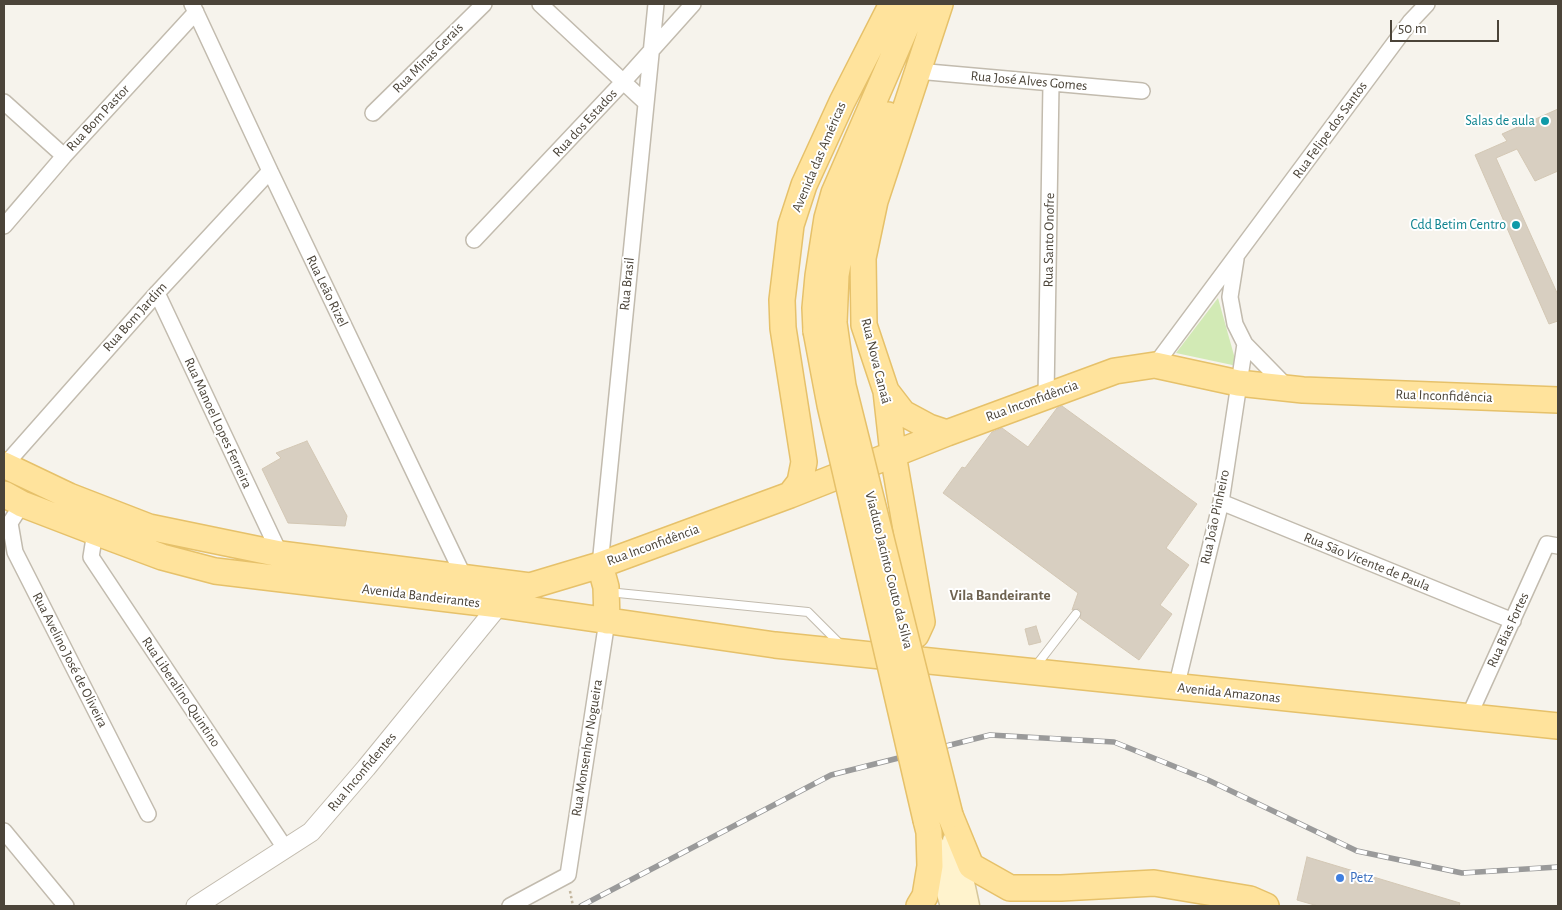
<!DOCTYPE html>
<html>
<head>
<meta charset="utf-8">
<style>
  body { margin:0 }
  #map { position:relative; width:1562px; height:910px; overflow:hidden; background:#f6f3ec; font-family:"Alegreya Sans",sans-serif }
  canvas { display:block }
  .frame { position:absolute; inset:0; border:5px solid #4b4439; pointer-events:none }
  .scale { position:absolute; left:1390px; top:20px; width:109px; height:22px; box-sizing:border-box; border:2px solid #4b4439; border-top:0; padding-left:6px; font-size:15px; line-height:18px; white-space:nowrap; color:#4b4439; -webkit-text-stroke:4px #fff; paint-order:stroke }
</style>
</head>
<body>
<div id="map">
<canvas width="1562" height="910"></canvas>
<div class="frame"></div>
<div class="scale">50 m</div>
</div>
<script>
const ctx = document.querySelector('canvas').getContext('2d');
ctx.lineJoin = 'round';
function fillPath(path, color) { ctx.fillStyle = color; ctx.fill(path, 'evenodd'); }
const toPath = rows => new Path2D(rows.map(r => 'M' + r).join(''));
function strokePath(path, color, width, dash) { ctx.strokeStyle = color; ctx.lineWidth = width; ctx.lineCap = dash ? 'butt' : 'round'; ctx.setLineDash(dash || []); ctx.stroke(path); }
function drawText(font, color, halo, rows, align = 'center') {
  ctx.font = font + ' "Alegreya Sans",sans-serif'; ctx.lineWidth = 4; ctx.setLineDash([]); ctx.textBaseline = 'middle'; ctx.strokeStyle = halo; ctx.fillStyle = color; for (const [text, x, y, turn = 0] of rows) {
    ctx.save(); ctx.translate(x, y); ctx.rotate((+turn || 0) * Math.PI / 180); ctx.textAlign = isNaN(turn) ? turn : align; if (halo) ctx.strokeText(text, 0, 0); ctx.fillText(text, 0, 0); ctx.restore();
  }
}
const green = toPath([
  [1218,298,1237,366,1176,353]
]);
const building = toPath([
  [1558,109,1558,171,1535,181,1517,149,1496,158,1558,295,1558,321,1549,324,1475,155,1507,141,1502,134,1558,109],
  [1062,406,1197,504,1166,548,1189,565,1160,605,1172,614,1139,660,1080,618,1081,612,1079,609,1072,610,1078,593,943,493,962,467,965,468,992,432,1002,428,1028,447,1057,408,1062,406],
  [307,441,347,516,345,526,288,523,262,469,281,458,276,453,307,441],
  [1036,626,1041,642,1029,645,1025,629,1036,626],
  [1307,857,1460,903,1459,906,1318,906,1297,900,1307,857]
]);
const path = toPath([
  [570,891,573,906]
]);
const service = toPath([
  [608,592,808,612,842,646],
  [1035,667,1076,614]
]);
const minor = toPath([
  [192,4,270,171,464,577],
  [540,4,645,102],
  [917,71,1142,91],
  [4,102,64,156],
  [373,113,484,4],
  [4,226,64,156,196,12],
  [474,240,624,81,693,4],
  [1236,259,1230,297,1235,324,1245,344,1288,388],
  [157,293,280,554],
  [1155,365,1410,22,1427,4],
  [1046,396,1051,84],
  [4,466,157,293,270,171],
  [1221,502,1513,621],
  [22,504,10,523,15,552,148,814],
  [95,532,91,557,285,848],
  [600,565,656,4],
  [1176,688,1221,502,1245,344],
  [1469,716,1547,544,1558,546],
  [4,831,66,906],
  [510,906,568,875,607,621]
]);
const tertiary = toPath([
  [196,906,311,832,366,768,499,605]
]);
const secondary = toPath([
  [954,841,968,906],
  [933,845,952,906]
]);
const primary = toPath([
  [834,323,836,275,848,209,888,115],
  [816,331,815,308,818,276,827,218,834,193,916,4],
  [886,391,903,413,929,427,947,433],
  [4,465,69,496,149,527,280,554,530,586,600,565,790,495,947,433,1115,371,1155,365,1238,383,1303,390,1558,400],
  [4,494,22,504,95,532,162,557,215,571,499,605,775,645,1558,726],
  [790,495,800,482,804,462,783,328,782,300,791,225,804,185,842,102,892,4],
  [600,565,606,587,607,621],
  [887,646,916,635,922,622,893,454,886,391,864,325,863,258,875,201,940,4],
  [950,815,971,866,1010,888,1061,888,1154,883,1250,899,1266,906],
  [919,906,925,896,930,866,929,832,926,820]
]);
const rail = toPath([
  [581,906,831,775,990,735,1114,742,1208,780,1357,851,1462,873,1558,867]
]);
const primaryBridge = toPath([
  [834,323,843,386,950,815],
  [816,331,830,405,926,820]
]);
const markers = [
  [1545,121,5,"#0f9aa8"],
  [1516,225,5,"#0f9aa8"],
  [1340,878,5,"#3f7fe0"]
];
const streetNames = [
  ["Rua Minas Gerais",428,58,-45],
  ["Rua José Alves Gomes",1029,81,5],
  ["Rua Bom Pastor",98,118,-47],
  ["Rua dos Estados",585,123,-47],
  ["Rua Felipe dos Santos",1330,130,-54],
  ["Avenida das Américas",819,157,-67],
  ["Rua Santo Onofre",1049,240,-89],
  ["Rua Brasil",627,284,-84],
  ["Rua Leão Rizel",327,291,64],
  ["Rua Bom Jardim",135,317,-48],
  ["Rua Nova Canaã",876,361,76],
  ["Rua Inconfidência",1444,396,2],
  ["Rua Inconfidência",1032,401,-20],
  ["Rua Manoel Lopes Ferreira",218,423,65],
  ["Rua João Pinheiro",1215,517,-78],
  ["Rua Inconfidência",653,545,-20],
  ["Rua São Vicente de Paula",1367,562,22],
  ["Viaduto Jacinto Couto da Silva",889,570,76],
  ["Avenida Bandeirantes",421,596,7],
  ["Rua Bias Fortes",1508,630,-65],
  ["Rua Avelino José de Oliveira",70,660,63],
  ["Rua Liberalino Quintino",181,692,56],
  ["Avenida Amazonas",1229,693,6],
  ["Rua Monsenhor Nogueira",587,748,-81],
  ["Rua Inconfidentes",362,772,-50]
];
const cultureNames = [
  ["Salas de aula",1535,121],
  ["Cdd Betim Centro",1506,225]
];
const shopNames = [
  ["Petz",1350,878]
];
const neighbourhoodNames = [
  ["Vila Bandeirante",1000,595]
];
fillPath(green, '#d2eab5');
fillPath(building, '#d8cfc1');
strokePath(building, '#d3c7b4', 1);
strokePath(service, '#c2bbae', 10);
strokePath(minor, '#c2bbae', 18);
strokePath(tertiary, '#c2bbae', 21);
strokePath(secondary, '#d6c79b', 25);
strokePath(primary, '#e6c16a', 28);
strokePath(path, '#c4b79f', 2.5, [2.5, 2.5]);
strokePath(service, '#fff', 8);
strokePath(minor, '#fff', 15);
strokePath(tertiary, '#fff', 19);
strokePath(secondary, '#fff3cd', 22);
strokePath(primary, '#ffe39c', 25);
strokePath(rail, '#9a9a9a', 5.5);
strokePath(rail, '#fff', 4, [11]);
strokePath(primaryBridge, '#e6c16a', 28, []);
strokePath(primaryBridge, '#ffe39c', 25);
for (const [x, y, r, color] of markers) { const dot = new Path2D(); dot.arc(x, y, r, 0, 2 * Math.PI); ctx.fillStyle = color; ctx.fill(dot); strokePath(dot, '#fff', 2); }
drawText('14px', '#4b4439', '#fff', streetNames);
drawText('14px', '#0d838f', '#fff', cultureNames, 'right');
drawText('14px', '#366cbe', '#fff', shopNames, 'left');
drawText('bold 15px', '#6e6250', '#fff', neighbourhoodNames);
</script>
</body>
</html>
